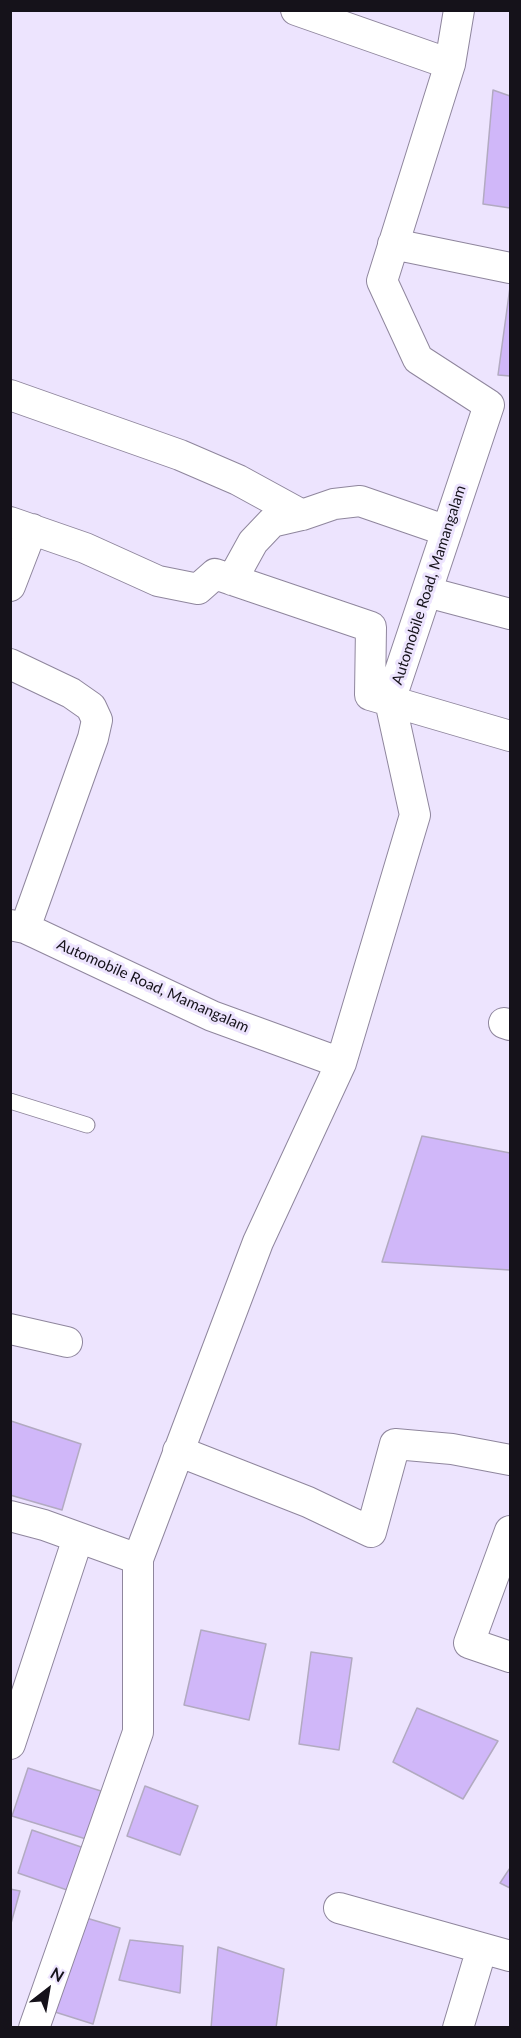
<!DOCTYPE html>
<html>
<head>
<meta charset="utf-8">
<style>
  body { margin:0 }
  #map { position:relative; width:521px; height:2038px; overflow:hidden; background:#ede4fe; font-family:Lato,sans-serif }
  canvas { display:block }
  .frame { position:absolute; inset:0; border:12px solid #15121a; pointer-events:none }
  .north { position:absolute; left:18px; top:1960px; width:60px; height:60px; -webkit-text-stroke:4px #ede4fe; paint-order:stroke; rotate:31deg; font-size:16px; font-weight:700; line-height:24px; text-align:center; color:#15121a }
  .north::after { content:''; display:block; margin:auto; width:21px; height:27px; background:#15121a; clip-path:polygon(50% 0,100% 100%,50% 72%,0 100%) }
</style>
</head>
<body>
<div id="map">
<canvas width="521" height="2038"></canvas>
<div class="frame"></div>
<div class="north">N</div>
</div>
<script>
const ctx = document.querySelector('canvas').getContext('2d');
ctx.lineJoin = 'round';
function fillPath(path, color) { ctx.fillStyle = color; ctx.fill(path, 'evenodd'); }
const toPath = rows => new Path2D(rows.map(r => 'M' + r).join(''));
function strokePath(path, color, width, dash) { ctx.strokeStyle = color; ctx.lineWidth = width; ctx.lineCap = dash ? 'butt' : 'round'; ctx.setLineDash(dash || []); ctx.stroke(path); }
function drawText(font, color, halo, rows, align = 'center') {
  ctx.font = font + ' Lato,sans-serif'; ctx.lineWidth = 6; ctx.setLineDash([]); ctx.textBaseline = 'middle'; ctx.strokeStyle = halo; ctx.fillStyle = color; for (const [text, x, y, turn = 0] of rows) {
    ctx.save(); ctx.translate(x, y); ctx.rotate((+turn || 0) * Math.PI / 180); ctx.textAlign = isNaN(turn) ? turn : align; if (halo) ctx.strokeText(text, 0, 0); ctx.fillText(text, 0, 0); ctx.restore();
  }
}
const building = toPath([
  [493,90,510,96,510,208,483,204,493,90],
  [510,287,510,376,498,375,510,287],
  [422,1136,510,1153,510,1270,382,1262,422,1136],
  [11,1421,81,1444,62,1510,10,1495,11,1421],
  [201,1630,266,1644,249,1720,184,1705,201,1630],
  [311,1652,352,1658,339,1750,299,1744,311,1652],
  [417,1708,498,1741,463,1799,393,1762,417,1708],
  [28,1768,101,1791,86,1839,12,1816,28,1768],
  [145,1786,198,1806,180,1855,127,1836,145,1786],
  [32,1830,84,1848,70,1891,18,1873,32,1830],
  [510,1868,510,1888,500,1883,510,1868],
  [10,1889,20,1891,10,1927,10,1889],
  [83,1917,120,1928,93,2024,55,2012,83,1917],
  [130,1940,183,1946,180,1993,119,1980,130,1940],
  [218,1947,284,1969,276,2028,211,2028,218,1947]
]);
const lane = toPath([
  [10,1101,87,1125]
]);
const street = toPath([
  [296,10,450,64],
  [393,244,510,268],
  [10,395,180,455,238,480,302,515],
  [10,522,85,548,158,581,198,589,215,574,371,627,370,695,510,736],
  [232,580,253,542,272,522,302,515,334,504,360,501,447,531],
  [10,586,32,529],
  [427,592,510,614],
  [10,664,71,693,91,707,97,720,93,738,25,928],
  [10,925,25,928,212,1016,341,1063,415,815,390,701,489,405,418,359,382,281,450,64,459,10],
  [504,1023,510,1025],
  [10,1329,67,1342],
  [178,1451,308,1502,371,1532,395,1444,452,1449,510,1460],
  [10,1516,44,1525,138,1559],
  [510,1531,469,1643,510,1657],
  [10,1744,78,1538],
  [339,1908,510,1956],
  [34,2028,138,1732,138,1559,258,1242,341,1063],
  [458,2028,482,1948]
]);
const streetNames = [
  ["Automobile Road, Mamangalam",429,585,-72],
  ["Automobile Road, Mamangalam",153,986,24]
];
fillPath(building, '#d0b7f9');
strokePath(building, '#b2aac1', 1.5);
strokePath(lane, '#8f869d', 17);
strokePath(street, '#8f869d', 32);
strokePath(lane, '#fff', 15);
strokePath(street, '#fff', 30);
drawText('15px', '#15121a', '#ede4fe', streetNames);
</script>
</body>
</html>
